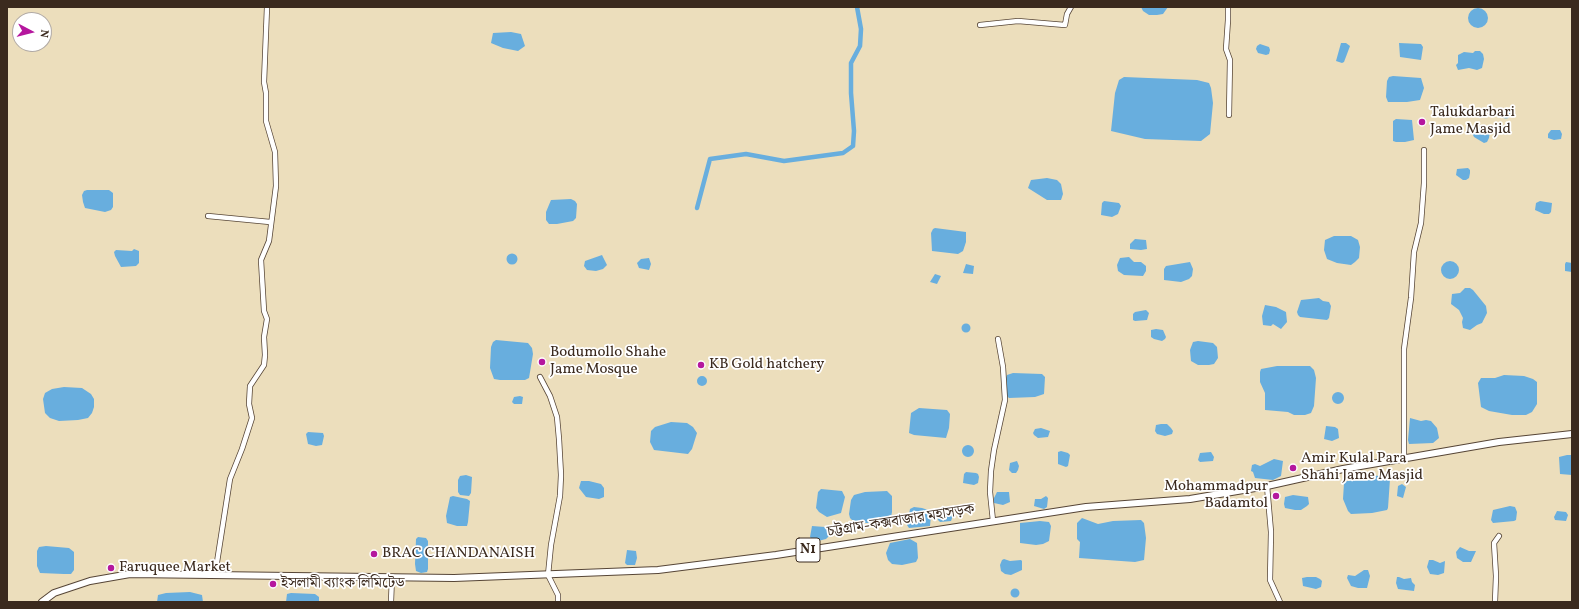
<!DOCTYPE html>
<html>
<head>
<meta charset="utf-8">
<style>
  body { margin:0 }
  #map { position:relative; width:1579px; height:609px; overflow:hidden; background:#ecdebc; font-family:Vollkorn,serif }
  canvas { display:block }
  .frame { position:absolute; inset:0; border:8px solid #3b2a1e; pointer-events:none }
  .north { position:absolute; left:12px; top:12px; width:40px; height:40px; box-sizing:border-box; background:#fff; border:1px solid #b1aaa5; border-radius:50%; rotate:97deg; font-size:11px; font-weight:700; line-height:16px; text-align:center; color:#3b2a1e }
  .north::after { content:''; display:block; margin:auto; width:14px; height:18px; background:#b5179e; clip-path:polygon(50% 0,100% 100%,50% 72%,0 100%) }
</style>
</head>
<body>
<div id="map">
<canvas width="1579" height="609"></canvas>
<div class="frame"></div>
<div class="north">N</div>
</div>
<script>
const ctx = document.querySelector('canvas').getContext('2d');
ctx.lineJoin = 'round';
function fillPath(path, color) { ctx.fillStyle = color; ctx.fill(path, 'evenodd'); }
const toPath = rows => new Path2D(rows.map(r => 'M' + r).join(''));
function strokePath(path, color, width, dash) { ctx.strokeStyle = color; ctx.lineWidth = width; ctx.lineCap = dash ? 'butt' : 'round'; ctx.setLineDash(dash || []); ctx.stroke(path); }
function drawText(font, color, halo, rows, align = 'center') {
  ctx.font = font + ' Vollkorn,"Noto Serif Bengali",serif'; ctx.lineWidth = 3.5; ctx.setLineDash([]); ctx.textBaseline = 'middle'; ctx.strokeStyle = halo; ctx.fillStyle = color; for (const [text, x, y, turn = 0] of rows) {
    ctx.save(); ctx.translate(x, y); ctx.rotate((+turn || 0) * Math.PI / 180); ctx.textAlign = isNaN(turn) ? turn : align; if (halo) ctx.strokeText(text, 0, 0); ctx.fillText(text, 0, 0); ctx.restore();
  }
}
const water = toPath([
  [1141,7,1168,7,1163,14,1157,15,1149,15,1143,11],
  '1468 18a10 10 0 1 1 20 0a10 10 0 1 1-20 0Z',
  [511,32,521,34,525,46,518,51,503,48,491,43,493,33],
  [1341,43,1346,43,1350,46,1344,62,1342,63,1336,61],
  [1399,43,1421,44,1423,47,1421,60,1400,57],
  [1260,44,1269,47,1270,50,1269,54,1266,55,1258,53,1256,49,1257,46],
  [1475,51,1480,51,1483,54,1484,59,1482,68,1477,70,1469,68,1458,70,1456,65,1458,63,1458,55,1464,52,1473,53],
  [1393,76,1421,78,1424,88,1420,100,1407,102,1388,102,1386,97,1387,81,1389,77],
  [1124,77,1197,80,1209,83,1211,88,1213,103,1210,134,1201,141,1145,139,1111,131,1115,93,1119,80],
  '1501.5 114a4.5 4.5 0 1 1 9 0a4.5 4.5 0 1 1-9 0Z',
  [1396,119,1412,120,1414,140,1405,142,1396,142,1393,141,1393,121],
  [1482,127,1489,128,1490,131,1489,138,1487,142,1484,143,1474,137,1472,133,1476,129],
  [1551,130,1560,130,1562,134,1561,139,1554,140,1548,138,1548,134],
  [1468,168,1470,170,1470,173,1469,178,1466,180,1463,180,1456,175,1457,169],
  [1047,178,1057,180,1061,184,1063,194,1061,200,1047,200,1028,188,1031,180],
  [87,190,109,190,113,193,113,207,111,210,105,212,85,208,83,202,82,195,84,191],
  [571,199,575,201,577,204,576,218,573,221,557,224,549,224,546,220,546,212,551,200],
  [1104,201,1119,203,1121,206,1118,214,1112,217,1101,215,1102,203],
  [1540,201,1552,203,1551,212,1549,214,1544,214,1535,210,1536,203],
  [935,228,966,232,966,242,963,251,958,254,932,251,931,233,933,229],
  [1334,236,1351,236,1358,240,1360,247,1359,258,1355,262,1351,265,1337,263,1327,259,1324,250,1325,240],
  [1135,239,1146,240,1147,249,1141,250,1130,249,1130,244],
  [134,249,139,251,139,263,136,266,121,267,115,256,114,252,116,250,132,251],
  '506.5 259a5.5 5.5 0 1 1 11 0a5.5 5.5 0 1 1-11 0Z',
  [602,255,607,265,603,269,596,271,587,270,584,266,585,261],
  [1129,257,1134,262,1141,262,1146,266,1146,271,1143,276,1124,275,1118,271,1117,265,1120,258],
  [649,258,651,264,649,270,639,268,637,263,641,259],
  '1441 270a9 9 0 1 1 18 0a9 9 0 1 1-18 0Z',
  [1190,262,1193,269,1192,276,1189,279,1181,282,1164,280,1164,269,1166,266],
  [1566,262,1572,263,1572,272,1565,271,1565,264],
  [966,264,974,266,973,274,963,273],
  [935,274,941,276,937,284,930,282],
  [1465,288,1470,288,1473,290,1486,306,1487,313,1482,323,1477,325,1470,330,1463,328,1462,322,1463,318,1459,310,1451,304,1452,294,1460,293],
  [1319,298,1323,301,1329,302,1331,306,1329,318,1327,320,1300,317,1298,315,1297,312,1301,300],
  [1265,305,1276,307,1286,312,1287,322,1281,329,1273,324,1271,326,1263,325,1262,316],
  [1146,310,1149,313,1147,320,1135,321,1133,320,1133,314,1135,312],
  '961.5 328a4.5 4.5 0 1 1 9 0a4.5 4.5 0 1 1-9 0Z',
  [1156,329,1163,330,1166,337,1165,339,1162,341,1154,339,1151,337,1151,330],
  [496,340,528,343,532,348,533,354,529,378,525,380,500,380,494,379,490,368,491,347,493,342],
  [1198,341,1213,343,1217,347,1218,358,1214,364,1209,365,1198,365,1191,361,1190,350,1193,342],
  [1277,366,1310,366,1314,370,1316,378,1314,406,1311,413,1305,415,1294,415,1288,412,1265,410,1265,393,1260,382,1260,372,1261,369],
  [1013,373,1042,374,1045,377,1044,394,1035,397,1009,398,1007,396,1006,378,1007,375],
  [1504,375,1524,376,1533,379,1537,382,1537,404,1532,412,1526,415,1512,415,1489,411,1481,407,1478,383,1481,378,1495,378],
  '697 381a5 5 0 1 1 10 0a5 5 0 1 1-10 0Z',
  [64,387,82,388,91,394,94,399,94,407,92,413,88,418,78,420,59,421,50,418,45,413,43,399,45,393,52,389],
  '1332 398a6 6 0 1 1 12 0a6 6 0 1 1-12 0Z',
  [520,396,523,397,522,404,514,404,512,402,514,397],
  [919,408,947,410,950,414,949,428,946,438,914,435,909,433,911,413],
  [1410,418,1421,421,1426,420,1431,421,1437,428,1439,438,1433,443,1409,444,1408,440],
  [671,422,687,423,693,427,697,433,692,449,688,454,654,450,650,442,651,431,655,427],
  [1161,424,1167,424,1171,428,1173,431,1172,434,1165,436,1157,434,1155,431,1156,425],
  [1326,426,1335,427,1338,429,1339,438,1332,441,1324,439],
  [1041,428,1050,431,1048,437,1038,438,1034,435,1033,433,1035,429],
  [308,432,323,433,324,436,322,445,316,446,308,444,306,434],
  '962 451a6 6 0 1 1 12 0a6 6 0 1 1-12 0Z',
  [1061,451,1068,453,1070,455,1068,466,1066,467,1058,464,1058,452],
  [1211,452,1214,457,1213,461,1200,462,1198,460,1200,453],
  [1567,455,1572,455,1572,475,1560,474,1559,457],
  [1274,459,1283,461,1281,476,1273,480,1255,478,1253,472,1251,471,1252,465,1255,464,1260,466],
  [1017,461,1019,466,1018,470,1016,473,1012,473,1009,470,1010,463],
  [966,472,976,473,978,474,979,477,978,483,974,485,963,483,964,474],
  [466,475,472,477,471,493,469,496,460,495,458,492,458,480,460,476],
  [1371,475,1387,477,1390,479,1388,508,1387,510,1372,513,1351,514,1348,511,1343,499,1344,483,1346,481,1349,481,1355,476],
  [581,481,589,481,601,484,604,488,604,497,599,499,586,497,579,488],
  [1402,484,1406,487,1403,498,1397,496,1398,486],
  [821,489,842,491,845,497,841,513,827,517,819,512,816,508,818,492],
  [887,491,892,496,892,512,891,517,883,517,881,523,862,523,852,520,850,518,849,514,851,500,854,495,865,492],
  [997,492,1009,492,1010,502,1003,505,994,503,994,498],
  [1293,495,1308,497,1309,504,1307,506,1301,510,1295,510,1285,508,1284,504,1285,497],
  [453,496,467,499,470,501,468,522,467,526,457,526,447,523,446,516,450,497],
  [1046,496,1048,498,1047,507,1044,509,1034,506,1035,499,1041,499],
  [1510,506,1515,507,1517,512,1516,520,1514,521,1493,523,1491,520,1493,510],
  [914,507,922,508,928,510,931,516,930,526,909,528,907,525,910,509],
  [942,508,951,508,954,513,951,521,940,522,938,520,936,513,937,510],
  [1557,511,1566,512,1568,515,1566,521,1555,520,1554,517],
  [1082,518,1098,524,1113,521,1141,520,1144,523,1146,538,1144,560,1135,562,1079,558,1080,542,1077,539,1077,523],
  [1040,521,1049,522,1051,526,1049,541,1043,544,1036,545,1020,543,1020,523],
  [812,526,825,527,830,530,831,534,826,539,818,541,813,540,810,537],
  [418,537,426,538,428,541,428,569,427,572,421,573,416,571,415,564,416,539],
  [910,539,917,543,918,558,916,562,902,565,892,564,888,560,886,553,890,543],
  [46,546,69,548,74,552,74,570,71,574,64,574,40,573,37,566,37,551,39,547],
  [1460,547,1469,551,1476,551,1471,562,1463,562,1457,558,1456,552],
  [627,550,636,551,637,558,635,565,627,565,625,563],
  [1004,559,1010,561,1021,560,1022,561,1022,570,1011,575,1005,574,1001,571,1000,565,1002,560],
  [1429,560,1433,560,1440,563,1445,561,1444,573,1438,575,1430,574,1427,567],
  [1364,570,1368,570,1370,576,1367,588,1358,588,1351,586,1347,578,1348,575,1355,576],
  [1307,577,1316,577,1320,579,1322,581,1321,587,1316,589,1303,586,1302,578],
  [1397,577,1399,577,1404,579,1411,578,1412,582,1415,585,1414,591,1398,589,1396,583],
  '1010.5 593a4.5 4.5 0 1 1 9 0a4.5 4.5 0 1 1-9 0Z',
  [190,592,202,595,203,602,157,602,158,595,166,593],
  [291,593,315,594,319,597,319,602,286,602,287,594]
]);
const canal = toPath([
  [697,208,710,159,746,154,784,161,843,153,853,146,854,131,851,93,851,63,860,46,861,29,857,7]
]);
const minor = toPath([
  [1228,7,1228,20,1226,49,1230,60,1229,115],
  [980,25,1018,21,1065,25,1067,14,1071,7],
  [208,216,270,222],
  [540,377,550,396,557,417,559,439,561,475,560,496,551,545,548,575,558,595,558,602],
  [1404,459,1404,349,1411,298,1414,252,1421,223,1424,183,1424,150],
  [1267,486,1271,532,1270,580,1280,602],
  [993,521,990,492,991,471,994,450,1005,400,1003,367,998,339],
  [215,575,230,479,242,449,252,418,249,404,250,386,264,365,265,355,264,337,267,319,264,311,261,260,269,241,276,186,275,152,266,121,266,93,264,82,267,7],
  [391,602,392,577],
  [1495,602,1496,576,1494,543,1499,536]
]);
const highway = toPath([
  [42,602,54,593,90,581,130,574,454,578,658,570,776,555,1086,507,1190,499,1267,486,1343,469,1499,442,1572,434]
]);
const markers = [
  [1422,122,4,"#b5179e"],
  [542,362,4,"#b5179e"],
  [701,365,4,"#b5179e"],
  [1293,468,4,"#b5179e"],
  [1276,496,4,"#b5179e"],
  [374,554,4,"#b5179e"],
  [111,568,4,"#b5179e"],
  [273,584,4,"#b5179e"]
];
const shields = [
  [808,550,24]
];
const shieldNames = [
  ["N1",808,550]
];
const poiNames = [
  ["Talukdarbari",1430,113],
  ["Jame Masjid",1430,130],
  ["Bodumollo Shahe",550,353],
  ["Jame Mosque",550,370],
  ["KB Gold hatchery",709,365],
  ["Amir Kulal Para",1301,459],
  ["Shahi Jame Masjid",1301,476],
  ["Mohammadpur",1268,487,"right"],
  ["Badamtol",1268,504,"right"],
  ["BRAC CHANDANAISH",382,554],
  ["Faruquee Market",119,568],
  ["ইসলামী ব্যাংক লিমিটেড",281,584]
];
const streetNames = [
  ["চট্টগ্রাম-কক্সবাজার মহাসড়ক",901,522,-9]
];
fillPath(water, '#68aede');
strokePath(canal, '#68aede', 4.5);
strokePath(minor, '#564536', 6);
strokePath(highway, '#564536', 8);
strokePath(minor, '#fff', 4.5);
strokePath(highway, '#fff', 6);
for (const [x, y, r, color] of markers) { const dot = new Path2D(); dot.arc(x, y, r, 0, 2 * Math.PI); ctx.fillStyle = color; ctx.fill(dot); strokePath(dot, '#fff', 1.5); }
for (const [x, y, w] of shields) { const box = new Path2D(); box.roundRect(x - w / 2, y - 12, w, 24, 3); ctx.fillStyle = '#fff'; ctx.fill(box); strokePath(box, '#3b2a1e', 1); }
drawText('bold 14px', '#3b2a1e', null, shieldNames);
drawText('15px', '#3b2a1e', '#fff', poiNames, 'left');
drawText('15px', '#3b2a1e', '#fff', streetNames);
</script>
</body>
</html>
